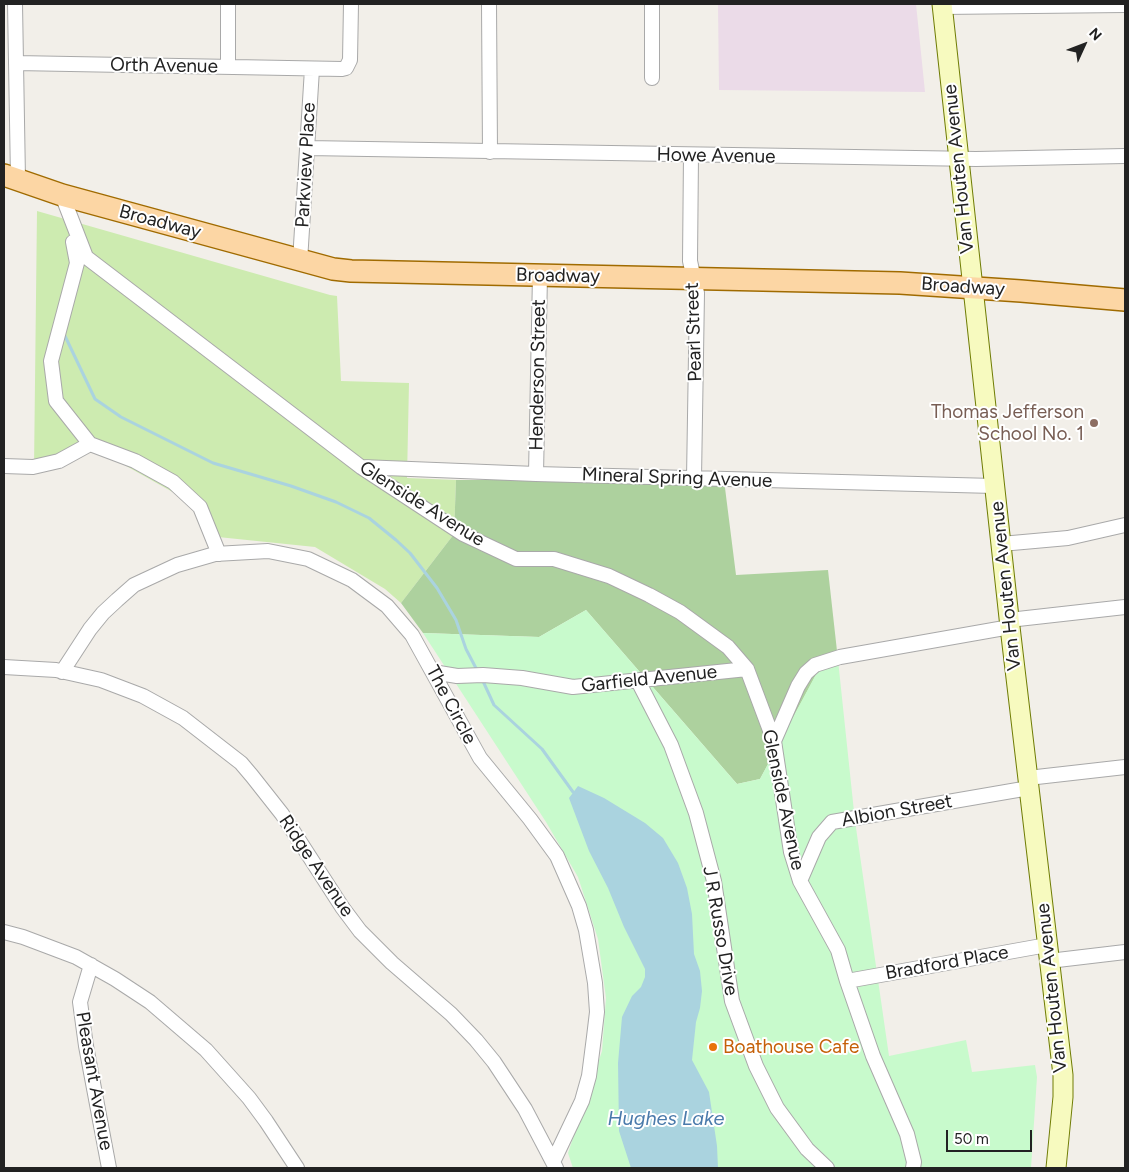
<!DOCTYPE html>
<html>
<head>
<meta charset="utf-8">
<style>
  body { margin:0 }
  #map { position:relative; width:1129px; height:1172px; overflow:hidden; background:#f2efe9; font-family:Figtree,sans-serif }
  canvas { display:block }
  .frame { position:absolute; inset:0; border:5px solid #222; pointer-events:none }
  .north { position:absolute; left:1059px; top:20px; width:50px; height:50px; -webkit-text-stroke:4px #fff; paint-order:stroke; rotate:47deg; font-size:14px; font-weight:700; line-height:20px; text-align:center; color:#222 }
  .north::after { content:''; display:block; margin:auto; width:18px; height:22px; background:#222; clip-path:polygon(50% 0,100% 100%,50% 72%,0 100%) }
  .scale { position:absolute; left:946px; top:1130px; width:86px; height:22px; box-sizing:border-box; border:2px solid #222; border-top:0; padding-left:6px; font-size:15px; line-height:18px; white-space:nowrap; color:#222; -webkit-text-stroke:4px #fff; paint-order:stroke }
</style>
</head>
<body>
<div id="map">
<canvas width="1129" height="1172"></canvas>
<div class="frame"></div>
<div class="north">N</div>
<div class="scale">50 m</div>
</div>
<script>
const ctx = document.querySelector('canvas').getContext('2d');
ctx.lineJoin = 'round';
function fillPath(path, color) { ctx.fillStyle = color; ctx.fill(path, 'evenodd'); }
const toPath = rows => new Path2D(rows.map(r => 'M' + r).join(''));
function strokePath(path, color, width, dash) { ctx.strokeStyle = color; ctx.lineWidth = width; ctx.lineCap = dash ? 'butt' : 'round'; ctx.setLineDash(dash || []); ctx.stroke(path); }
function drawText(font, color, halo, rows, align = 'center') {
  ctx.font = font + ' Figtree,sans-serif'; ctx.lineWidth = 4; ctx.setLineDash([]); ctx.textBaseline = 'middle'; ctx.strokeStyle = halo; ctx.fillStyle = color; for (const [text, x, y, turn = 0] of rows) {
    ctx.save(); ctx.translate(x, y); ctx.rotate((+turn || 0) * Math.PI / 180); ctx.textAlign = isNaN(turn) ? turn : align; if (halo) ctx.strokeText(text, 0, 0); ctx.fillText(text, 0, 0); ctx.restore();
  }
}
const industrial = toPath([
  [718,4,916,4,925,92,719,90]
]);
const grass = toPath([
  [37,211,330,295,337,296,341,381,409,383,407,478,456,480,454,534,401,603,385,589,315,547,218,537,194,504,87,444,34,468]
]);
const forest = toPath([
  [456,480,724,480,736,575,828,570,838,660,822,664,760,779,737,784,586,610,539,637,423,633,401,603,454,534]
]);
const park = toPath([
  [586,610,737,784,760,779,822,663,838,660,855,821,889,1056,966,1040,972,1072,1035,1065,1037,1077,1031,1168,573,1168,568,1153,602,1051,606,998,598,939,578,877,546,822,423,633,539,637]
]);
const water = toPath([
  [578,786,604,798,645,823,663,838,678,863,687,888,692,914,694,954,700,971,702,991,700,1008,696,1022,692,1060,709,1092,717,1146,718,1168,631,1168,619,1131,618,1063,622,1017,632,996,641,987,645,977,645,969,624,927,608,888,589,851,569,798]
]);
const stream = toPath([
  [65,336,95,399,121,417,213,463,291,486,336,502,369,518,396,540,410,553,437,588,456,620,466,649,478,672],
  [482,679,494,705,542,749,573,792]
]);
const minor = toPath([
  [15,4,18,179],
  [228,4,228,67],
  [489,4,490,152],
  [652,4,652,78],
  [942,7,1125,5],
  [16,63,342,69,346,68,350,60,351,4],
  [307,148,976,159,1125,156],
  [691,155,690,261,697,293,694,478],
  [62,195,86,257,361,467,463,534,516,559,554,559,609,576,649,595,680,612,728,647,747,669,774,741,791,852,800,881,838,950,847,981,873,1056,907,1134,914,1162,913,1168],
  [73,242,77,263,51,361,56,401,90,444,135,461,173,482,200,507,219,554],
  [300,261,312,69],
  [4,466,33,467,59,461,90,444],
  [361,467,536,474,994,486],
  [536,474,540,275],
  [1001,544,1068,538,1125,525],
  [1009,620,1125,607],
  [4,667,56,670,101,680,143,696,183,718,241,763,252,776,282,814,342,907,360,931,392,963,451,1014,476,1040,494,1062,525,1109,556,1168],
  [62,672,90,629,103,613,117,600,134,585,177,565,215,554,268,551,308,559,352,580,387,606,412,635,480,758,530,819,557,856,579,906,586,930,595,983,597,1012,594,1037,589,1076,582,1101,553,1162],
  [433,672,457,676,483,675,522,678,573,687,747,669],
  [638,681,671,745,696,813,714,881,732,1001,756,1066,777,1108,807,1149,827,1168],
  [774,741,798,686,806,673,815,665,840,657,1010,627],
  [1028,778,1125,767],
  [800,881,819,837,832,822,1029,788],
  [4,932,23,937,76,957,115,979,150,1002,206,1050,249,1098,266,1121,297,1168],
  [1049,961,1125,952],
  [91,965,80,1002,86,1046,109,1168],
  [847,981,1047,945]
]);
const secondary = toPath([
  [942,4,1010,627,1063,1075,1063,1097,1056,1168]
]);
const primary = toPath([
  [4,175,62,195,333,269,351,271,900,283,1021,291,1125,300]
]);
const markers = [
  [1094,423,5,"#8d6e63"],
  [713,1047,5,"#e8710a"]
];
const streetNames = [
  ["Orth Avenue",164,66,1],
  ["Howe Avenue",716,156,1],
  ["Parkview Place",306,165,-87],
  ["Van Houten Avenue",959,169,-96],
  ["Broadway",160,222,15],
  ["Broadway",558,276,1],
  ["Broadway",963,287,4],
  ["Pearl Street",694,332,-92],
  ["Henderson Street",538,375,-89],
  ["Mineral Spring Avenue",677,478,2],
  ["Glenside Avenue",422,504,32],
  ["Van Houten Avenue",1006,586,-96],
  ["Garfield Avenue",649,679,-6],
  ["The Circle",451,705,62],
  ["Glenside Avenue",783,800,78],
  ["Albion Street",897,811,-10],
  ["Ridge Avenue",316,866,56],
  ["J R Russo Drive",720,931,80],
  ["Bradford Place",947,963,-10],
  ["Van Houten Avenue",1052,988,-96],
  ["Pleasant Avenue",94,1081,80]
];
const educationNames = [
  ["Thomas Jefferson",1084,412],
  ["School No. 1",1084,434]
];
const foodNames = [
  ["Boathouse Cafe",723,1047]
];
const waterNames = [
  ["Hughes Lake",666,1119]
];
fillPath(industrial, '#ebdbe8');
fillPath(grass, '#cdebb0');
fillPath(forest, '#add19e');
fillPath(park, '#c8facc');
fillPath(water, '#aad3df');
strokePath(stream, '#aad3df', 3);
strokePath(minor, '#a9a9a9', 16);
strokePath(secondary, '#707d05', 21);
strokePath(primary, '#a06b00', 24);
strokePath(minor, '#fff', 14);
strokePath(secondary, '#f7fabf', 19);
strokePath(primary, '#fcd6a4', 21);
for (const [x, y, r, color] of markers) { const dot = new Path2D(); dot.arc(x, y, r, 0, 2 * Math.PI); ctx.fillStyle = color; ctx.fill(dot); strokePath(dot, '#fff', 2); }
drawText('19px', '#222', '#fff', streetNames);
drawText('19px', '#785e54', '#fff', educationNames, 'right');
drawText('19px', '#c56008', '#fff', foodNames, 'left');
drawText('italic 20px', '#4a7aab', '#fff', waterNames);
</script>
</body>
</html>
